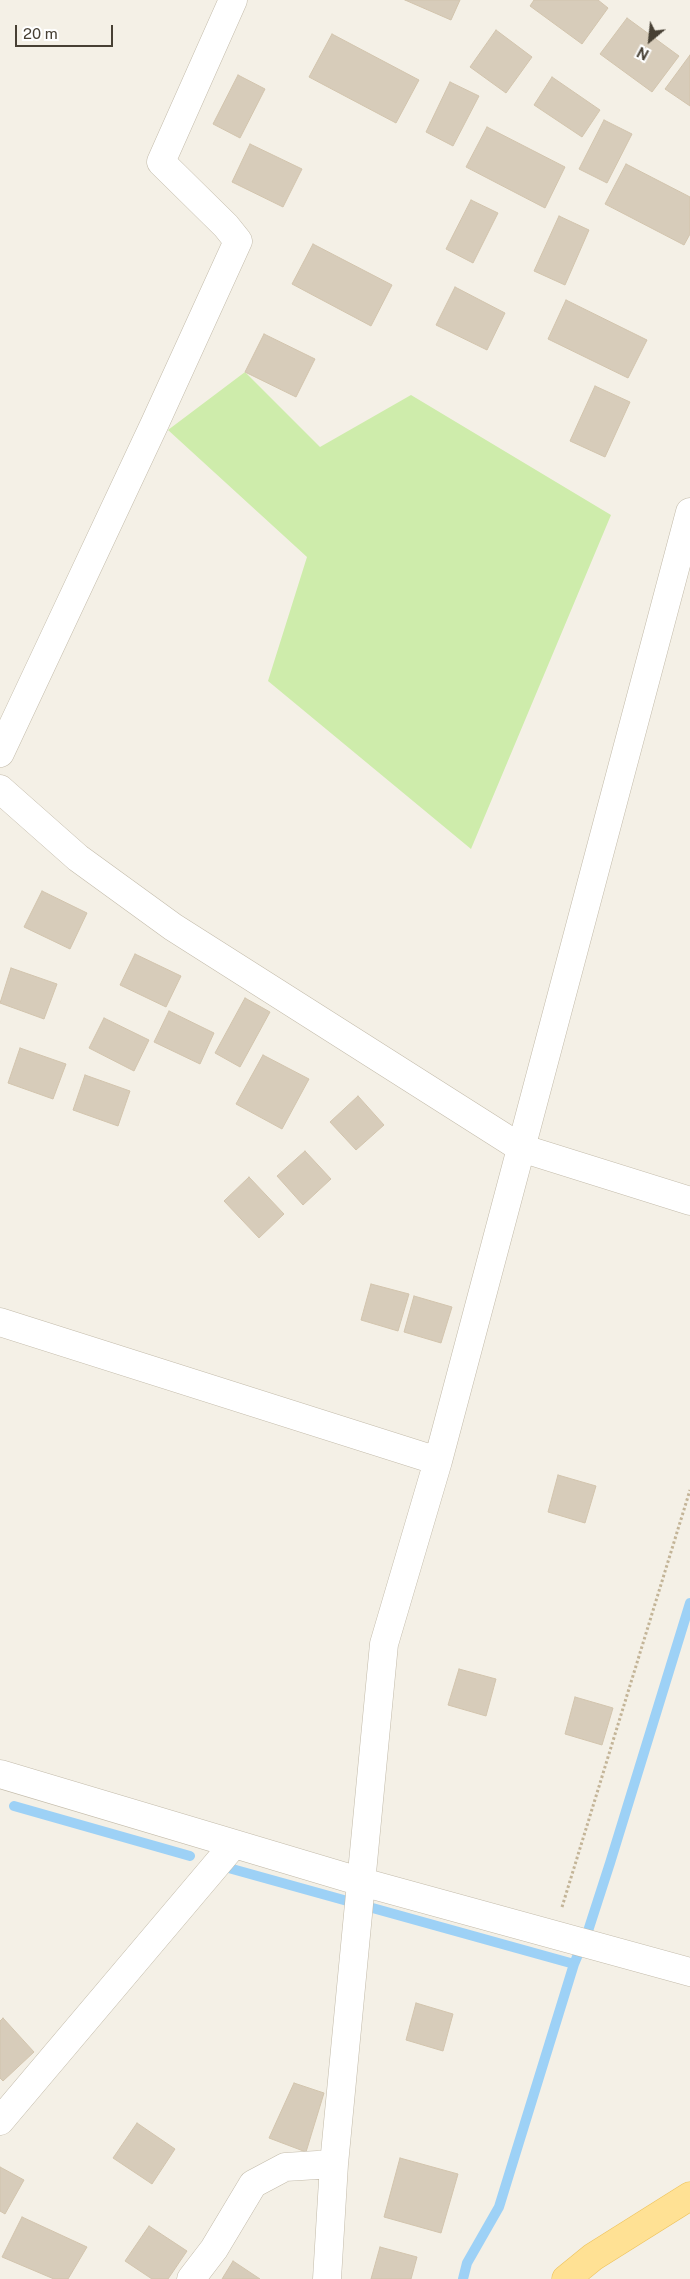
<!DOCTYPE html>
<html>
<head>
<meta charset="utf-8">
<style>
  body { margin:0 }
  #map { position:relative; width:690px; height:2279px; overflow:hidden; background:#f4f0e6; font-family:"Public Sans",sans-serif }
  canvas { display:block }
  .north { position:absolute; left:625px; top:15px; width:50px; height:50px; -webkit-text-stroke:4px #fff; paint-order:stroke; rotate:208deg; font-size:14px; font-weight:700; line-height:20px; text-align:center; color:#474034 }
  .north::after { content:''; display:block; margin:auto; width:18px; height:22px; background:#474034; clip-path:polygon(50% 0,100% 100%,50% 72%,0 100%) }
  .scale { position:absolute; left:15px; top:25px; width:98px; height:22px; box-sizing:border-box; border:2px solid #474034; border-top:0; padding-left:6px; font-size:15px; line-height:18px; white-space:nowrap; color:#474034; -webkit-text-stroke:4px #fff; paint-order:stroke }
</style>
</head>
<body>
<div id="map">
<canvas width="690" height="2279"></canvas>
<div class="north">N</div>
<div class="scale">20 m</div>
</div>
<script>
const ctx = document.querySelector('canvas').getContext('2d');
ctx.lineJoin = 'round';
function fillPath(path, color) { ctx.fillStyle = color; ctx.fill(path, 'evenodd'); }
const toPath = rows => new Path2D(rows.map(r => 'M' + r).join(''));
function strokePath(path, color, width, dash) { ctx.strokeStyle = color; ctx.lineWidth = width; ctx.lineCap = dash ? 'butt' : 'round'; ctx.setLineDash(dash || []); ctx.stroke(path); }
const green = toPath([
  [245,372,320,447,411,395,611,515,471,849,268,681,307,557,168,430]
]);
const stream = toPath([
  [14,1806,190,1856],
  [225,1867,574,1964],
  [463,2279,467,2263,499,2207,574,1964,588,1931,610,1863,690,1603]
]);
const building = toPath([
  [405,0,460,0,451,20,405,0],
  [534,0,598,0,608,8,582,44,530,6,534,0],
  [627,18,679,56,652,92,600,54,627,18],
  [496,30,532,57,506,93,470,67,496,30],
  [332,34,419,80,396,123,309,77,332,34],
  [690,55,690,106,665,89,690,55],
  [238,75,265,89,240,138,213,124,238,75],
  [552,77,600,110,582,137,534,105,552,77],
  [450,82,479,96,453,146,426,132,450,82],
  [604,120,632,134,607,183,579,169,604,120],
  [487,127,565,167,545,208,466,167,487,127],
  [250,144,302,169,283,207,232,182,250,144],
  [626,164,690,197,690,234,684,245,605,204,626,164],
  [471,200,498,213,473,263,446,249,471,200],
  [559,216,589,230,565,285,534,271,559,216],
  [313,244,392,285,371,326,292,284,313,244],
  [455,287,505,313,487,350,436,325,455,287],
  [566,300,647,340,628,378,548,339,566,300],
  [264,334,315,359,296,397,245,372,264,334],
  [595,386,630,402,605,457,570,441,595,386],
  [42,891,87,913,70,949,24,927,42,891],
  [135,954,181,976,166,1007,120,985,135,954],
  [11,968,57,984,44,1019,0,1003,11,968],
  [245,998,270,1012,240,1067,215,1053,245,998],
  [169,1011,214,1033,200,1064,154,1042,169,1011],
  [104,1018,149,1040,134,1071,89,1048,104,1018],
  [20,1048,66,1064,53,1099,8,1083,20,1048],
  [263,1055,309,1079,282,1129,236,1104,263,1055],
  [85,1075,130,1091,118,1126,73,1110,85,1075],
  [358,1096,384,1125,356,1150,330,1122,358,1096],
  [305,1151,331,1179,303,1205,277,1176,305,1151],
  [249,1177,284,1214,259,1238,224,1201,249,1177],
  [371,1284,409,1294,398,1331,361,1320,371,1284],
  [414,1296,452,1307,441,1343,404,1332,414,1296],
  [558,1475,596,1486,585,1523,548,1512,558,1475],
  [459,1669,496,1679,486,1716,448,1705,459,1669],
  [575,1697,613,1708,602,1745,565,1734,575,1697],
  [416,2003,453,2014,443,2051,406,2040,416,2003],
  [3,2018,34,2052,3,2081,0,2078,0,2021,3,2018],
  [294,2083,324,2093,306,2152,269,2138,294,2083],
  [137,2123,175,2149,152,2184,113,2158,137,2123],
  [400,2158,458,2174,441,2233,384,2217,400,2158],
  [0,2167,24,2180,5,2214,0,2211,0,2167],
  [22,2217,87,2247,68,2279,54,2279,2,2257,22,2217],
  [149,2226,187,2251,168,2279,152,2279,125,2261,149,2226],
  [380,2247,417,2257,411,2279,371,2279,380,2247],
  [233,2261,260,2279,222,2279,233,2261]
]);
const path = toPath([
  [562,1907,690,1490]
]);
const minor = toPath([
  [0,753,155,423,238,241,226,226,161,162,233,0],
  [0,789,78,858,173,927,521,1148,690,1201],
  [0,1322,438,1461],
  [0,1774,362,1882,690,1972],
  [0,2121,234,1844],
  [191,2279,214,2249,253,2184,285,2167,334,2164],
  [327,2279,334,2164,384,1644,438,1461,690,512]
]);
const major = toPath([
  [566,2279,593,2257,690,2196]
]);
fillPath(green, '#ceecab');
strokePath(stream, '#9dd1f6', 10);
fillPath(building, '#d7ccba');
strokePath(building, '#d2c4ad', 1);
strokePath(minor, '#c3bbaa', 29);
strokePath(major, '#edc25b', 29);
strokePath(path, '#c3b497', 3, [2.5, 2.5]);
strokePath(minor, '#fff', 28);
strokePath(major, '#ffe194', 28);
</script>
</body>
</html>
